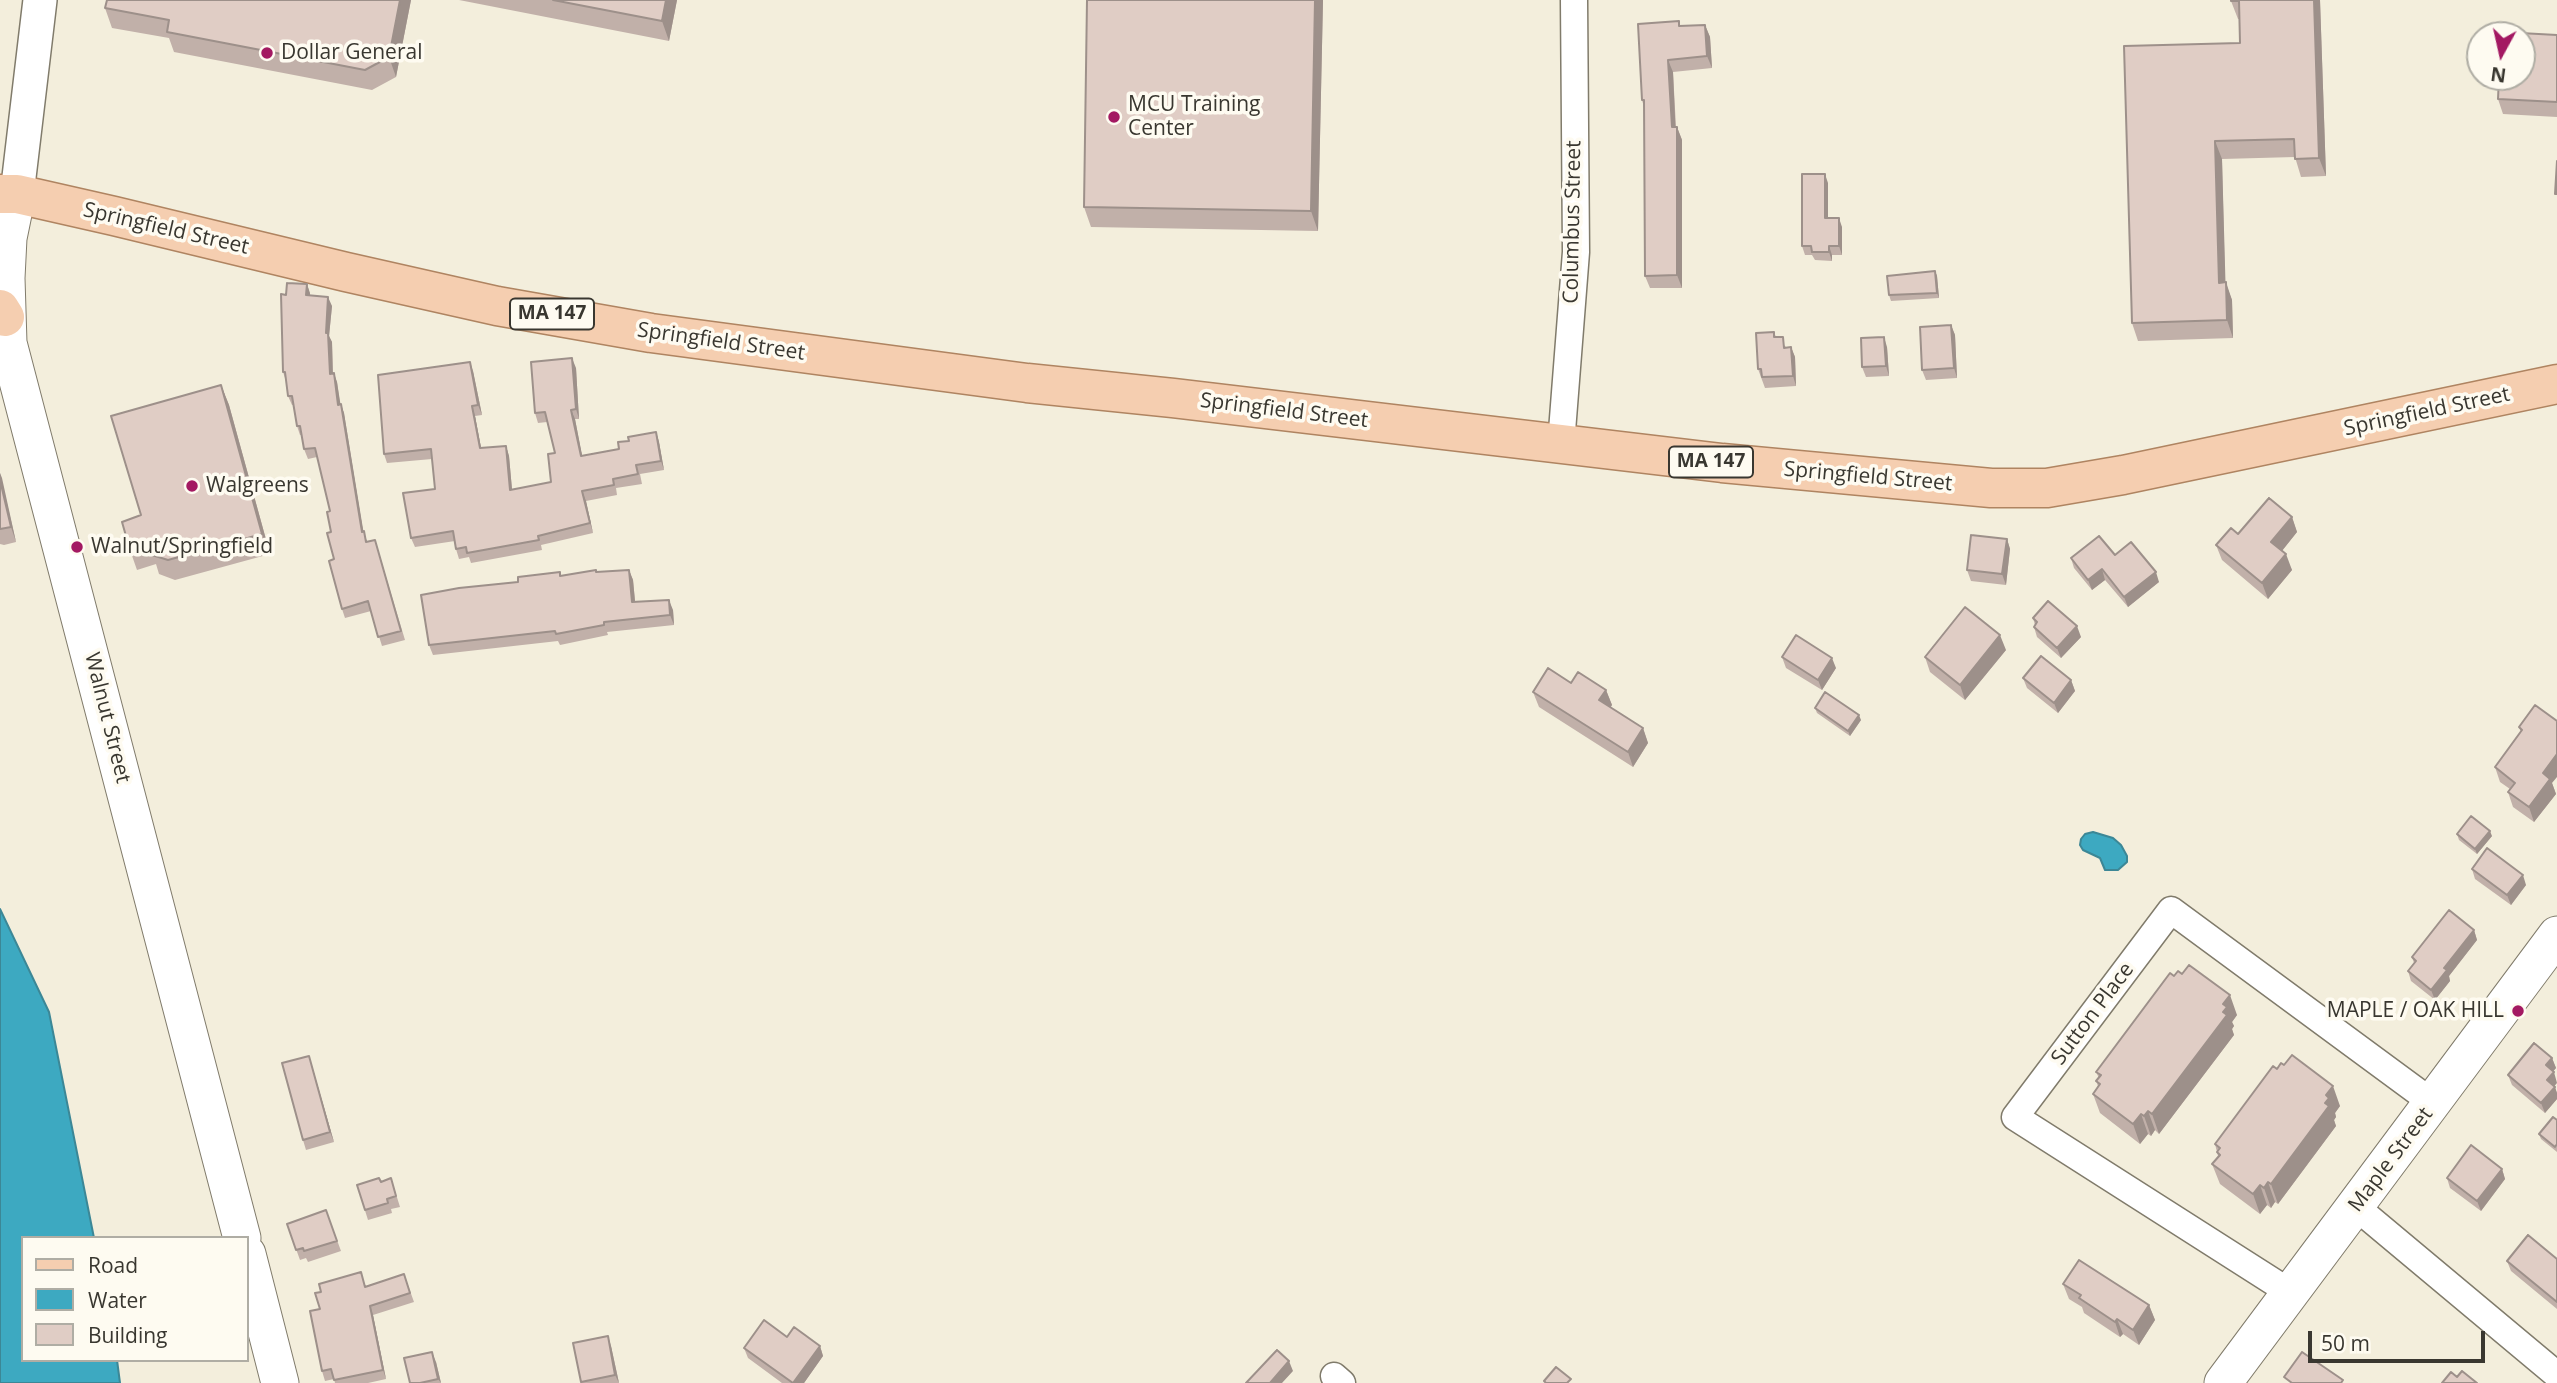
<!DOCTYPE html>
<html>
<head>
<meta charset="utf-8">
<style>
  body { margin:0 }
  #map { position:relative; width:2557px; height:1383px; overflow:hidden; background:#f3eedc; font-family:"Open Sans",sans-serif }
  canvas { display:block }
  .legend { position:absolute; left:21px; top:1236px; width:228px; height:126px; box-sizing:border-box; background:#fefbf1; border:2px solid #afada4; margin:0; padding:9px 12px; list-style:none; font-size:21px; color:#393730 }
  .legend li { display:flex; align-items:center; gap:14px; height:35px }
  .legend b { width:35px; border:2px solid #afada4 }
  .north { position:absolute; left:2466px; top:21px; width:70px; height:70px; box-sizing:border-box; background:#fefbf1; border:2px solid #afada4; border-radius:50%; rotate:188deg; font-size:19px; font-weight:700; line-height:28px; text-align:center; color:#393730 }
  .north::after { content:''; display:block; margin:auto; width:24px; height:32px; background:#a31962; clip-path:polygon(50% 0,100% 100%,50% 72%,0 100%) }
  .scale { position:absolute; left:2308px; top:1331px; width:177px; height:32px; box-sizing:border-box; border:4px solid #393730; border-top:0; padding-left:9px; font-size:21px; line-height:24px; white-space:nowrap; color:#393730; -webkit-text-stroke:5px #fefbf1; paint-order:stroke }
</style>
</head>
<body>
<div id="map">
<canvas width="2557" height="1383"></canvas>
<ul class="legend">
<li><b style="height:9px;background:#f5ceb0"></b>Road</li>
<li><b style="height:19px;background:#3da9c1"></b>Water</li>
<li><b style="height:19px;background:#e0cdc5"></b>Building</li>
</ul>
<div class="north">N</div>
<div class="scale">50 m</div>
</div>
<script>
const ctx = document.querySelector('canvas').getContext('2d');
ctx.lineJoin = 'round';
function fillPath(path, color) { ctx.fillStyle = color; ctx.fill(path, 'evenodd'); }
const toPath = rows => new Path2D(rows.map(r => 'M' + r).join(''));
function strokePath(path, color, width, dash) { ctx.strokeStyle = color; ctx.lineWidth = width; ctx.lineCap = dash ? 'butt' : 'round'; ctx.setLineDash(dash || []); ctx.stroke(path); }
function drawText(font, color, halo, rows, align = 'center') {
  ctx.font = font + ' "Open Sans",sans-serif'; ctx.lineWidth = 7; ctx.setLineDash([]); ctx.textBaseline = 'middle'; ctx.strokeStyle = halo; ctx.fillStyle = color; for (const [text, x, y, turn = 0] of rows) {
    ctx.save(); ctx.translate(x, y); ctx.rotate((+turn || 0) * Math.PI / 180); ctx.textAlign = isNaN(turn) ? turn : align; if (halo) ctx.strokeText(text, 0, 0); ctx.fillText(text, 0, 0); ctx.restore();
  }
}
const water = toPath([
  [2093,832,2113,838,2121,845,2127,856,2127,862,2118,870,2105,870,2100,858,2083,850,2080,845,2081,839,2085,834,2093,832],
  [0,909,49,1012,94,1238,23,1238,23,1360,117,1360,120,1383,0,1383,0,909]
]);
const minor = toPath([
  [1561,444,1576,252,1574,0],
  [2356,1207,2557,1375],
  [2291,1293,2015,1117,2171,910,2433,1103],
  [1334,1376,1342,1383]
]);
const tertiary = toPath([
  [17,194,40,0]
]);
const secondary = toPath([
  [17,194,8,238,6,278,8,343,242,1238],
  [247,1254,280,1383],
  [2223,1383,2557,935]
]);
const primary = toPath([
  [0,194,17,194,114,216,346,272,497,306,651,333,1027,383,1173,398,1722,463,1991,488,2047,488,2123,475,2557,384],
  [0,309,5,317]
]);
const wall = toPath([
  [107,0,411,0,396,77,372,90,174,52,169,38,112,28,105,8],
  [459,0,677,0,669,41],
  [1087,0,1323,0,1318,231,1091,227,1084,207],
  [2320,0,2326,176,2301,177,2295,157,2222,159,2225,282,2232,300,2233,338,2138,341,2132,323,2240,43,2239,19,2238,19,2231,1],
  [1679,21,1680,26,1705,25,1710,37,1712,68,1673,72,1676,127,1677,127,1682,140,1682,288,1650,288,1645,276,1644,107,1642,100],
  [2557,35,2557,117,2503,114,2498,99],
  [1828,183,1828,218,1842,227,1842,255,1832,255,1832,261,1815,260,1812,255,1805,255,1802,246],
  [1935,271,1937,276,1939,298,1891,301,1889,295],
  [307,284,310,295,332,306,329,336,332,342,333,373,337,382,340,404,344,413,363,531,367,541,378,550,405,640,382,646,371,611,345,618,342,609,334,559,330,511,317,457,308,459,304,449,302,435,300,435,297,426,293,405,292,405,288,396,286,381,283,372,286,295],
  [1951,325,1955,335,1957,378,1926,380,1922,370],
  [1774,332,1776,337,1787,348,1791,347,1795,357,1796,386,1765,388,1758,369],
  [1887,347,1889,376,1866,377,1862,367],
  [576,368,579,419,575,419,582,456,619,449,629,441,656,432,659,442,664,470,640,474,642,484,616,488,617,495,586,501,593,533,541,545,542,550,471,563,469,557,459,559,456,549,455,541,415,547,411,538,435,489,432,459,387,463,384,454,473,371,482,415,475,416,481,448,506,446,509,456,512,490,551,482,555,453,547,422,538,423,535,413],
  [221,385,229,405,270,554,175,580,159,574,156,564,137,570,130,550,141,515],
  [0,473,16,542,4,545,0,544],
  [2292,517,2297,532,2282,551,2292,570,2268,599,2222,560,2216,545,2238,534],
  [2007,539,2010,549,2006,585,1971,581,1967,570],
  [2115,555,2159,582,2128,607,2105,580,2092,590,2074,568,2071,558],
  [629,570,633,580,635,601,673,610,674,625,607,632,608,635,560,645,558,641,433,655,429,645,518,582,560,572,561,576],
  [2033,618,2081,637,2061,658,2037,637,2034,627,2035,625],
  [2006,650,1965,700,1930,672,1925,657],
  [1782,657,1836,668,1822,690,1786,668],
  [2023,678,2071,680,2075,691,2058,713,2027,688],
  [1571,683,1606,690,1612,705,1610,707,1643,728,1648,743,1633,767,1539,707,1533,692],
  [2535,705,2552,783,2556,794,2534,822,2513,807,2508,792,2510,789,2500,782,2495,767,2521,732,2519,727],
  [1815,708,1861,720,1850,736,1817,713],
  [2457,834,2492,836,2477,854,2459,840],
  [2472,869,2526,885,2511,905,2475,879],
  [2474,930,2477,940,2449,976,2450,981,2435,1000,2411,981,2408,971,2414,963,2412,957],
  [2174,976,2237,1015,2232,1022,2234,1026,2232,1029,2234,1035,2159,1134,2155,1130,2151,1136,2148,1134,2140,1144,2100,1113,2093,1094,2098,1086,2096,1081,2099,1078,2096,1072],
  [309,1056,334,1142,306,1150,303,1140],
  [2552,1058,2556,1068,2553,1071,2554,1086,2557,1093,2557,1099,2545,1113,2512,1085,2508,1075],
  [2277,1069,2340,1106,2335,1113,2336,1117,2334,1120,2336,1126,2278,1204,2275,1202,2271,1208,2267,1205,2260,1214,2220,1184,2212,1164,2218,1156,2215,1144],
  [2557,1120,2557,1152,2541,1139,2539,1134],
  [2502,1169,2505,1179,2481,1211,2450,1188,2447,1178],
  [391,1178,400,1207,391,1209,392,1213,368,1220,357,1185,381,1182],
  [326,1210,341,1251,308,1262,306,1258,300,1260,287,1224],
  [2557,1259,2557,1309,2511,1271,2507,1261],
  [404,1274,414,1302,373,1315,386,1379,368,1383,335,1383,334,1379,325,1381,322,1371,320,1309,366,1286],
  [2063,1284,2149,1305,2155,1320,2139,1345,2123,1334,2120,1337,2084,1313,2082,1307,2069,1299],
  [787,1337,820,1346,823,1356,804,1383,782,1383,748,1358,744,1348],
  [573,1343,611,1346,619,1383,581,1383],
  [436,1362,441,1383,410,1383]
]);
const shadedWall = toPath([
  [400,0,411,0,396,77,389,57],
  [666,0,677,0,669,41,662,21],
  [1315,0,1323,0,1318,231,1311,211],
  [2314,0,2320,0,2326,176,2319,158],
  [1705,25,1710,37,1712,68,1707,56],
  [1668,60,1673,72,1676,140,1672,127],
  [1677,127,1682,140,1682,288,1677,275],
  [2215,141,2222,159,2226,301,2219,283],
  [1825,174,1828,183,1828,226,1825,218],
  [1839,218,1842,227,1842,255,1839,246],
  [1829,246,1832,255,1832,261,1829,252],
  [1935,271,1937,276,1939,298,1937,293],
  [2226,282,2232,300,2233,338,2227,320],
  [307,284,310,293,309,304,306,295],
  [328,297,332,306,329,336,332,342,333,383,330,374,326,333],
  [1951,325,1955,335,1957,378,1954,368],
  [1884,337,1887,347,1889,376,1886,366],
  [1791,347,1795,357,1796,386,1793,376],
  [572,358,576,368,579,419,576,409],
  [470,362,473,371,482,415,478,405],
  [334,373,337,382,342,414,338,405],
  [221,385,229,405,270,554,262,534],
  [341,404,344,413,365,541,362,532],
  [472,406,475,416,483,458,480,448],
  [571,410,575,419,584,465,581,456],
  [656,432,659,442,664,470,661,461],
  [506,446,509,456,513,500,510,490],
  [0,473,2,478,16,542,11,527,0,480],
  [582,491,586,501,593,533,590,523],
  [2292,517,2297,532,2277,557,2271,542],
  [2007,539,2010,549,2006,585,2002,574],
  [2286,554,2292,570,2268,599,2262,583],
  [2102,569,2105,580,2092,590,2088,580],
  [629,570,633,580,636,612,632,602],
  [2156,572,2159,582,2128,607,2124,597],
  [669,600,673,610,674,625,670,615],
  [2077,626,2081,637,2061,658,2057,648],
  [2000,635,2006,650,1965,700,1960,685],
  [1832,658,1836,668,1822,690,1818,680],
  [2071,680,2075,691,2058,713,2054,703],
  [1606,690,1612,705,1605,716,1599,700],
  [1859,715,1861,720,1850,736,1848,731],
  [1643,728,1648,743,1633,767,1628,752],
  [2557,754,2557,777,2552,783,2556,794,2534,822,2529,807,2543,773],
  [2490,831,2492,836,2477,854,2475,849],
  [2523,875,2526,885,2511,905,2507,895],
  [2474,930,2477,940,2449,976,2450,981,2435,1000,2431,990,2444,968],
  [2230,995,2237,1015,2232,1022,2234,1026,2232,1029,2234,1035,2159,1134,2152,1114,2223,1012,2223,1004],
  [309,1056,312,1066,334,1142,330,1132],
  [2552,1058,2556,1068,2550,1075,2546,1065],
  [2554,1072,2557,1083,2551,1090,2547,1080],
  [2333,1086,2340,1106,2335,1113,2336,1117,2334,1120,2336,1126,2278,1204,2271,1184,2325,1103,2326,1095],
  [2555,1087,2557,1093,2557,1099,2545,1113,2541,1103],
  [2148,1111,2155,1130,2151,1136,2144,1116],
  [2141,1114,2148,1134,2140,1144,2133,1124],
  [2502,1169,2505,1179,2481,1211,2477,1201],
  [2268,1182,2275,1202,2271,1208,2264,1188],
  [2260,1185,2267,1205,2260,1214,2253,1194],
  [2149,1305,2155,1320,2139,1345,2133,1330],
  [370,1306,373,1315,386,1379,383,1370],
  [2117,1319,2123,1334,2120,1337,2115,1322],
  [608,1336,611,1346,619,1383,615,1375],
  [820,1346,823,1356,804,1383,793,1383],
  [432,1352,436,1362,441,1383,438,1379],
  [1289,1361,1293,1371,1282,1383,1270,1383]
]);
const building = toPath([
  [107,0,400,0,389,57,365,70,167,32,169,20,105,8,107,0],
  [553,0,666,0,662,21,553,0],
  [1087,0,1315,0,1311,211,1084,207,1087,0],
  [2231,0,2314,0,2319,158,2295,159,2294,139,2215,141,2219,283,2226,282,2227,320,2132,323,2124,46,2240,43,2239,1,2231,1,2231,0],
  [1679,21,1679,26,1705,25,1707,56,1668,60,1672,127,1677,127,1677,275,1645,276,1644,100,1642,100,1638,24,1679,21],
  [2502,32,2557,35,2557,102,2498,99,2499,77,2522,77,2522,35,2501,35,2502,32],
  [2557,161,2557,194,2555,194,2557,161],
  [1802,174,1825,174,1825,218,1839,218,1839,246,1829,246,1829,252,1812,252,1811,246,1802,246,1802,174],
  [1935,271,1937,293,1889,295,1887,276,1935,271],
  [287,283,307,284,306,295,328,297,326,333,328,333,330,374,334,373,338,405,341,404,362,532,364,531,366,542,375,540,401,631,378,637,368,601,342,609,329,561,334,559,327,533,331,532,327,512,330,511,315,448,304,449,300,426,297,426,292,396,288,396,285,372,283,372,281,294,286,295,287,283],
  [1951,325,1954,368,1922,370,1920,327,1951,325],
  [1774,332,1774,337,1783,337,1784,348,1791,347,1793,376,1762,377,1761,369,1758,369,1756,333,1774,332],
  [1884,337,1886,366,1862,367,1861,338,1884,337],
  [572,358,576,409,571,410,581,456,619,449,618,442,629,441,628,437,656,432,661,461,636,465,638,474,613,479,614,485,582,491,590,523,538,536,539,540,467,553,466,547,456,549,453,531,411,538,403,493,435,489,431,449,384,454,378,375,470,362,478,405,472,406,480,448,506,446,510,490,551,482,548,454,555,453,545,412,535,413,531,362,572,358],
  [221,385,262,534,168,560,152,555,149,544,130,550,122,522,141,515,111,416,221,385],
  [0,480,11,527,0,529,0,480],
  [2269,498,2292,517,2271,542,2286,554,2262,583,2216,545,2231,528,2238,534,2269,498],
  [1971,535,2007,539,2002,574,1967,570,1971,535],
  [2099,536,2115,555,2131,542,2156,572,2124,597,2102,569,2088,580,2071,558,2099,536],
  [596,570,596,572,629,570,632,602,669,600,670,615,604,622,604,625,556,634,555,631,429,645,421,595,459,588,518,582,518,577,560,572,560,576,596,570],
  [2048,601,2077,626,2057,648,2034,627,2037,622,2033,618,2048,601],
  [1965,607,2000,635,1960,685,1925,657,1965,607],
  [1796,635,1832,658,1818,680,1782,657,1796,635],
  [2041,656,2071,680,2054,703,2023,678,2041,656],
  [1548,668,1571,683,1578,672,1606,690,1599,700,1643,728,1628,752,1533,692,1548,668],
  [1825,692,1859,715,1848,731,1815,708,1825,692],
  [2535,705,2557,721,2557,754,2543,773,2550,779,2529,807,2508,792,2515,783,2495,767,2522,730,2519,727,2535,705],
  [2471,816,2490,831,2475,849,2457,834,2471,816],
  [2487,848,2523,875,2507,895,2472,869,2487,848],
  [2449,910,2474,930,2444,968,2447,970,2431,990,2408,971,2416,961,2412,957,2449,910],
  [2189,965,2230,995,2223,1004,2227,1007,2223,1012,2227,1015,2152,1114,2148,1111,2144,1116,2141,1114,2133,1124,2093,1094,2100,1084,2096,1081,2101,1075,2096,1072,2170,973,2174,976,2178,971,2182,974,2189,965],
  [2534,1043,2552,1058,2546,1065,2554,1072,2547,1080,2555,1087,2541,1103,2508,1075,2534,1043],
  [2292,1055,2333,1086,2326,1095,2329,1098,2325,1103,2329,1106,2271,1184,2268,1182,2264,1188,2260,1185,2253,1194,2212,1164,2220,1155,2217,1152,2220,1148,2215,1144,2273,1066,2277,1069,2281,1063,2284,1065,2292,1055],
  [309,1056,330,1132,303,1140,282,1063,309,1056],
  [2553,1117,2557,1120,2557,1144,2555,1147,2539,1134,2553,1117],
  [2471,1145,2502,1169,2477,1201,2447,1178,2471,1145],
  [379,1178,381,1182,391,1178,396,1196,387,1199,388,1203,365,1210,357,1185,379,1178],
  [326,1210,337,1241,304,1251,303,1248,296,1250,287,1224,326,1210],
  [2528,1235,2557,1259,2557,1302,2507,1261,2528,1235],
  [2079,1260,2149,1305,2133,1330,2117,1319,2115,1322,2079,1298,2081,1295,2063,1284,2079,1260],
  [361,1272,365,1287,404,1274,410,1293,370,1306,383,1370,334,1380,331,1369,322,1371,310,1311,320,1309,315,1293,321,1292,319,1284,361,1272],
  [764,1320,787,1337,794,1327,820,1346,793,1383,744,1348,764,1320],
  [608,1336,615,1375,581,1382,573,1343,608,1336],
  [1277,1350,1289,1361,1270,1383,1246,1383,1277,1350],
  [432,1352,438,1379,420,1383,410,1383,404,1358,432,1352],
  [2302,1352,2343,1380,2341,1383,2292,1383,2284,1377,2302,1352],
  [1556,1367,1571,1379,1567,1383,1546,1383,1544,1381,1556,1367],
  [2462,1371,2477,1383,2442,1383,2451,1372,2457,1377,2462,1371]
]);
const markers = [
  [267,53,7,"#a31962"],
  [1114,117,7,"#a31962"],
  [192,486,7,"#a31962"],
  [77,547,7,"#a31962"],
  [2518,1011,7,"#a31962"]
];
const shields = [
  [552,314,84],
  [1711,462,84]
];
const shieldNames = [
  ["MA 147",552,314],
  ["MA 147",1711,462]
];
const poiNames = [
  ["Dollar General",281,53],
  ["MCU Training",1128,105],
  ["Center",1128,129],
  ["Walgreens",206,486],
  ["Walnut/Springfield",91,547],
  ["MAPLE / OAK HILL",2504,1011,"right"]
];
const streetNames = [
  ["Columbus Street",1573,222,-89],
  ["Springfield Street",166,229,13],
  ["Springfield Street",721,342,8],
  ["Springfield Street",1284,411,7],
  ["Springfield Street",2427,412,-12],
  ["Springfield Street",1868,477,5],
  ["Walnut Street",107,718,76],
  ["Sutton Place",2093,1014,-53],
  ["Maple Street",2391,1160,-53]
];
fillPath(water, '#3da9c1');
strokePath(water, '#3c8796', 2);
strokePath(minor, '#807b6b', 29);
strokePath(tertiary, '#807b6b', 36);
strokePath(secondary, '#807b6b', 39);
strokePath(primary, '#af8461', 41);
strokePath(minor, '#fff', 26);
strokePath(tertiary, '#fff', 33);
strokePath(secondary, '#fff', 37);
strokePath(primary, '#f5ceb0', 38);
fillPath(wall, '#c1b0a9');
fillPath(shadedWall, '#9d908a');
fillPath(building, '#e0cdc5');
strokePath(building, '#9d908a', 2);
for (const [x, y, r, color] of markers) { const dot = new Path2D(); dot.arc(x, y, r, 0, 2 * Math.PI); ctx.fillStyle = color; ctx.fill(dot); strokePath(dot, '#fefbf1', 2.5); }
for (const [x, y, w] of shields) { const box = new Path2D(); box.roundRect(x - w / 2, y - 15.5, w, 31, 5); ctx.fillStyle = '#fefbf1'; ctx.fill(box); strokePath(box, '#393730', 2); }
drawText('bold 19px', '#393730', null, shieldNames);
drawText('21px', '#393730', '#fefbf1', poiNames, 'left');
drawText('21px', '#393730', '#fefbf1', streetNames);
</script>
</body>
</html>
